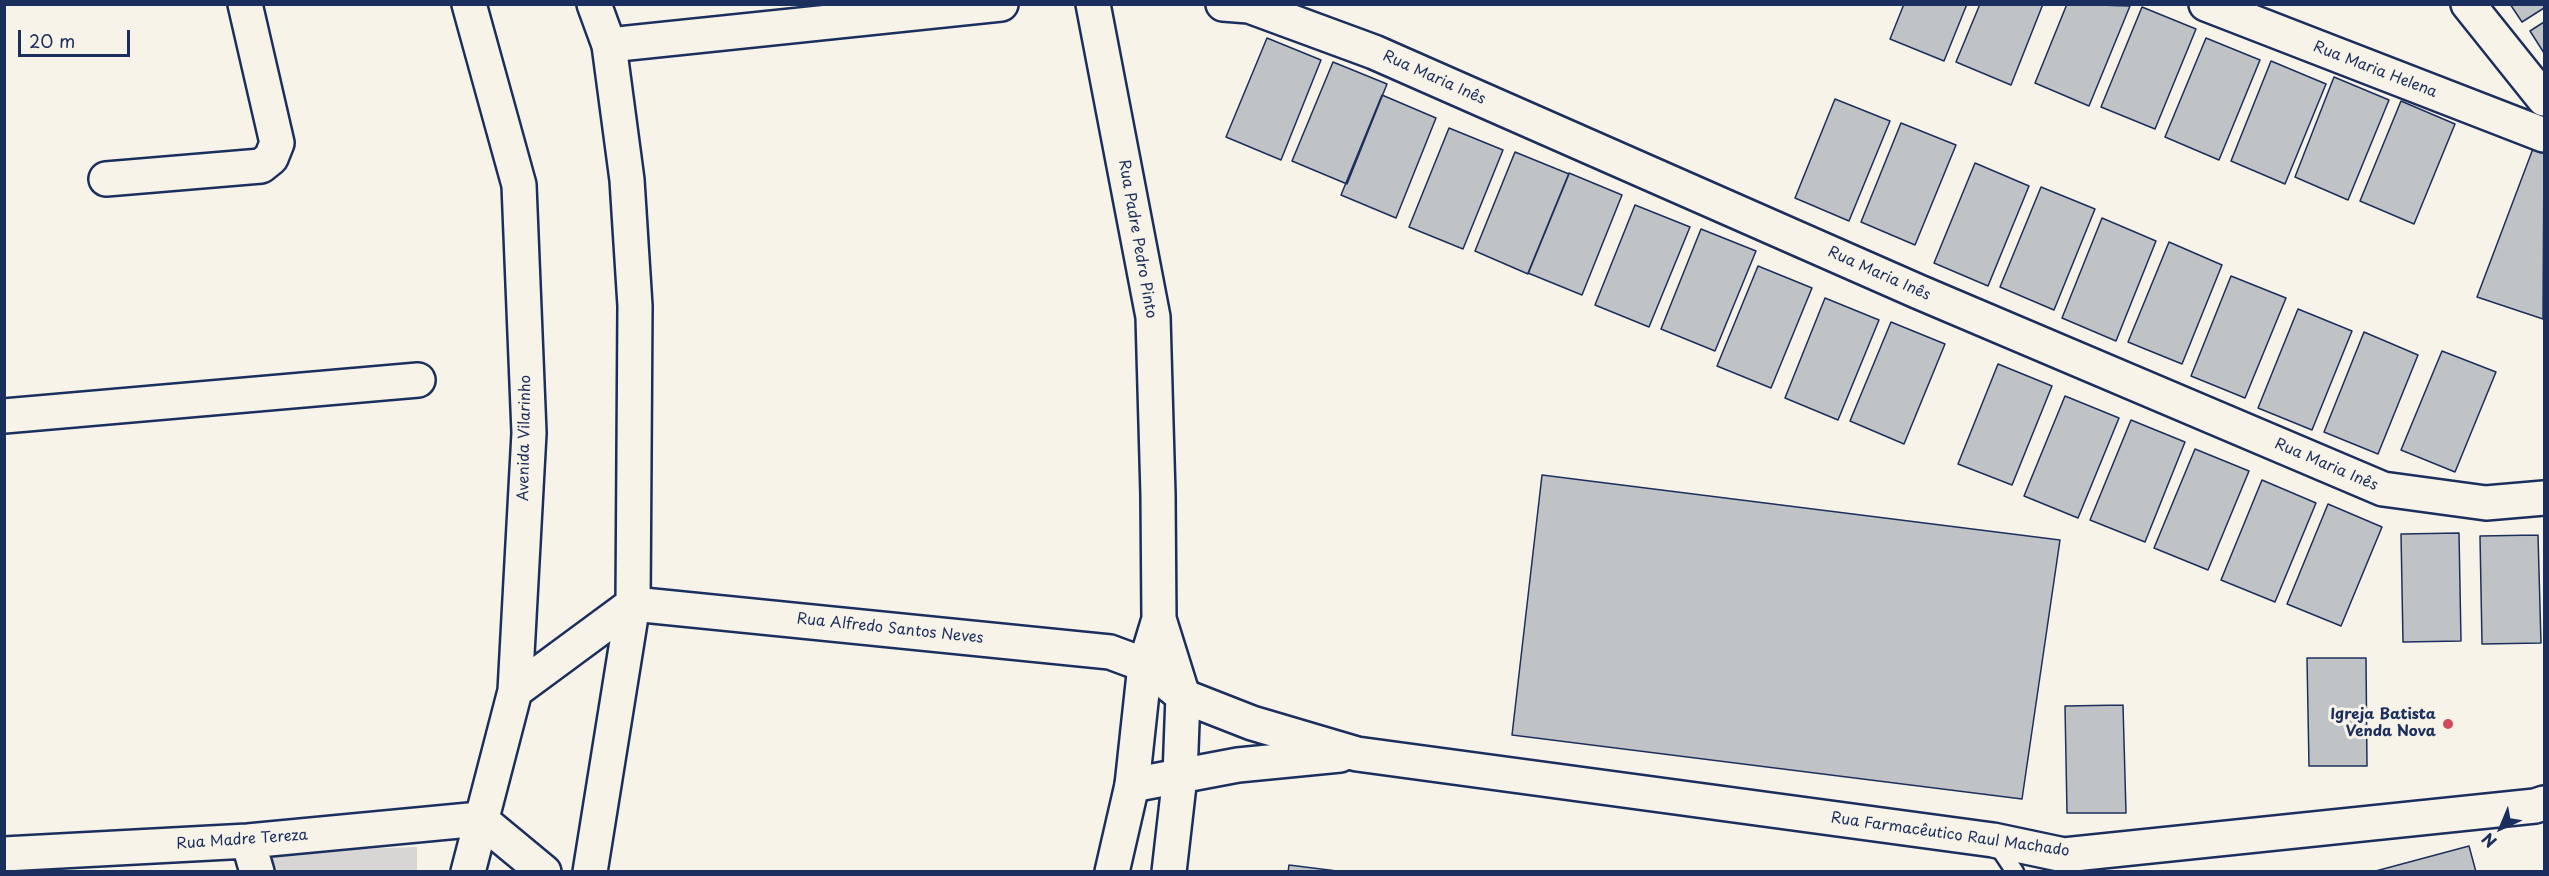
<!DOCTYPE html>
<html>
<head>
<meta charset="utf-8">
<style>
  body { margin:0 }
  #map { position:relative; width:2549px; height:876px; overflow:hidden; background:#f7f3e8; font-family:"Playpen Sans",sans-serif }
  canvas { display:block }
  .frame { position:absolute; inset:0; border:6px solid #1b2f5e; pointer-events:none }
  .north { position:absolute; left:2471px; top:798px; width:60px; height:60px; -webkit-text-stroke:4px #f7f3e8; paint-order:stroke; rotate:224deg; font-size:16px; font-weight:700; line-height:24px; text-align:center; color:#1b2f5e }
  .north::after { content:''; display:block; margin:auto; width:21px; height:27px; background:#1b2f5e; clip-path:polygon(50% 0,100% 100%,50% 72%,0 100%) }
  .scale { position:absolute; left:18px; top:30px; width:112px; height:27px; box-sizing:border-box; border:3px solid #1b2f5e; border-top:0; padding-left:8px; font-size:18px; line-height:21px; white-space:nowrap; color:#1b2f5e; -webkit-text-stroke:4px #f7f3e8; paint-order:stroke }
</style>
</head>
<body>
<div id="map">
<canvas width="2549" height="876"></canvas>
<div class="frame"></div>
<div class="north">N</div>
<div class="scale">20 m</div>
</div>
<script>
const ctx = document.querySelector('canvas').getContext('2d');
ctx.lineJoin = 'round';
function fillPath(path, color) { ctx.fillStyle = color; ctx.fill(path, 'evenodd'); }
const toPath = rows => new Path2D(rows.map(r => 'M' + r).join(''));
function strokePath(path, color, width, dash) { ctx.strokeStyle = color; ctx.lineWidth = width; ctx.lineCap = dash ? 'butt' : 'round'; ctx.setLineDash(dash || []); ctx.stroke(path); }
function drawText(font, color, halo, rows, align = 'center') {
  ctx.font = font + ' "Playpen Sans",sans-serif'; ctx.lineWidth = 6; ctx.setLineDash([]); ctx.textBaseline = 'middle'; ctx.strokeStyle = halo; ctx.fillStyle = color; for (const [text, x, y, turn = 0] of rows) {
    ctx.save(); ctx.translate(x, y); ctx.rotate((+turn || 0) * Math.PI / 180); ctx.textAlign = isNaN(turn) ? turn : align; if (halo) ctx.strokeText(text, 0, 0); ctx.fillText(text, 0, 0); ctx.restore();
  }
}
const green = toPath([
  [417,847,417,871,268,871,262,852]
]);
const building = toPath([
  [1904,4,1967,4,1944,61,1890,39,1904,4],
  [1980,4,2043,4,2011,85,1956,62,1980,4],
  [2067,4,2130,6,2089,106,2035,83,2067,4],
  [2510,4,2544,4,2544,8,2522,22,2510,4],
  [2142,7,2196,29,2155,129,2101,107,2142,7],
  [2544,22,2544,53,2530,31,2544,22],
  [1267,38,1321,60,1281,160,1226,137,1267,38],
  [2206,38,2260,60,2219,160,2165,137,2206,38],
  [2271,61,2326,84,2285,184,2231,161,2271,61],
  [1333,62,1387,84,1347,184,1292,161,1333,62],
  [2334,77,2389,100,2348,200,2295,177,2334,77],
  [1382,95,1436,118,1396,218,1341,195,1382,95],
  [1835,99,1890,121,1849,221,1795,198,1835,99],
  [2401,101,2455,124,2414,224,2360,201,2401,101],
  [1901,123,1956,145,1915,245,1861,222,1901,123],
  [1449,128,1503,150,1463,249,1409,227,1449,128],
  [2534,146,2544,150,2543,319,2477,297,2534,146],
  [1515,152,1569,174,1528,274,1475,251,1515,152],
  [1975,163,2029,186,1988,286,1934,263,1975,163],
  [1569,173,1622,195,1582,295,1528,273,1569,173],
  [2041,187,2095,209,2054,310,2000,287,2041,187],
  [1635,205,1690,227,1649,327,1595,305,1635,205],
  [2102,218,2156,241,2116,341,2062,318,2102,218],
  [1701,229,1756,251,1715,351,1661,329,1701,229],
  [2169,242,2222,265,2182,364,2128,342,2169,242],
  [1758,266,1812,288,1771,388,1717,366,1758,266],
  [2231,276,2286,298,2245,398,2191,376,2231,276],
  [1825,298,1879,320,1838,420,1785,398,1825,298],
  [2298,309,2352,331,2312,430,2258,408,2298,309],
  [1891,322,1945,344,1904,444,1850,421,1891,322],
  [2364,332,2418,355,2378,454,2324,432,2364,332],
  [2442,351,2496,372,2455,472,2401,450,2442,351],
  [1998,364,2052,386,2012,485,1958,464,1998,364],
  [2065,396,2119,418,2078,518,2024,496,2065,396],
  [2131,420,2185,442,2145,542,2090,520,2131,420],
  [2195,449,2249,471,2208,570,2154,548,2195,449],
  [1542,475,2060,540,2022,799,1512,735,1542,475],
  [2262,480,2316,503,2275,602,2221,580,2262,480],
  [2328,504,2382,527,2341,626,2287,604,2328,504],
  [2459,533,2461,641,2403,642,2401,534,2459,533],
  [2538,535,2541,643,2482,644,2480,536,2538,535],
  [2307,658,2366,658,2367,766,2309,766,2307,658],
  [2123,705,2126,813,2067,813,2065,706,2123,705],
  [2469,846,2476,872,2372,872,2469,846],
  [1289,865,1345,872,1288,872,1289,865]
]);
const service = toPath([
  [1995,842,2015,872]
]);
const minor = toPath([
  [1223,4,1249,6,1374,52,1919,292,2383,489,2486,503,2544,498],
  [2206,4,2544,135],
  [2468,4,2544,99],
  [609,45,1001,4],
  [106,179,261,166,271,158,277,143,245,4],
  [4,416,418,380],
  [633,604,1110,652,1145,665,1183,696,1252,723,1357,754,1993,840,2064,855,2535,806,2544,803],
  [1132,785,1238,765,1340,755],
  [248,841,257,872],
  [4,854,248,841,480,819]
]);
const secondary = toPath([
  [515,691,633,604],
  [480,819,544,872],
  [468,872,515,691,529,433,519,185,469,4],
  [590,872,633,604,635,306,627,180,609,45,594,4]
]);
const trunk = toPath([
  [1093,4,1153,317,1158,495,1159,619,1145,665,1132,785,1112,872],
  [1159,619,1183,696,1180,776,1169,872]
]);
const markers = [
  [2448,724,6,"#d1495b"]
];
const streetNames = [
  ["Rua Maria Helena",2375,70,21],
  ["Rua Maria Inês",1434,78,24],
  ["Rua Padre Pedro Pinto",1137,239,80],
  ["Rua Maria Inês",1879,274,24],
  ["Avenida Vilarinho",525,438,-89],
  ["Rua Maria Inês",2326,465,23],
  ["Rua Alfredo Santos Neves",890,629,6],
  ["Rua Farmacêutico Raul Machado",1950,835,8],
  ["Rua Madre Tereza",242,840,-4]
];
const poiNames = [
  ["Igreja Batista",2436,715],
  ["Venda Nova",2436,732]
];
fillPath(green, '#d7d6d4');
fillPath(building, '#c0c3c5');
strokePath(building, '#1b2f5e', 1.5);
strokePath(service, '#1b2f5e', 21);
strokePath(minor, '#1b2f5e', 38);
strokePath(secondary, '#1b2f5e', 38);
strokePath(trunk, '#1b2f5e', 38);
strokePath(service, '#f7f3e8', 16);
strokePath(minor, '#f7f3e8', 33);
strokePath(secondary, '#f7f3e8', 33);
strokePath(trunk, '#f7f3e8', 33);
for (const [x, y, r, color] of markers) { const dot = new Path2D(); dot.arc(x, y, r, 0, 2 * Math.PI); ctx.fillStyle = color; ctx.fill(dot); strokePath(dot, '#f7f3e8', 2); }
drawText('15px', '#1b2f5e', '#f7f3e8', streetNames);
drawText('bold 15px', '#1b2f5e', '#f7f3e8', poiNames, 'right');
</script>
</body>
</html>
